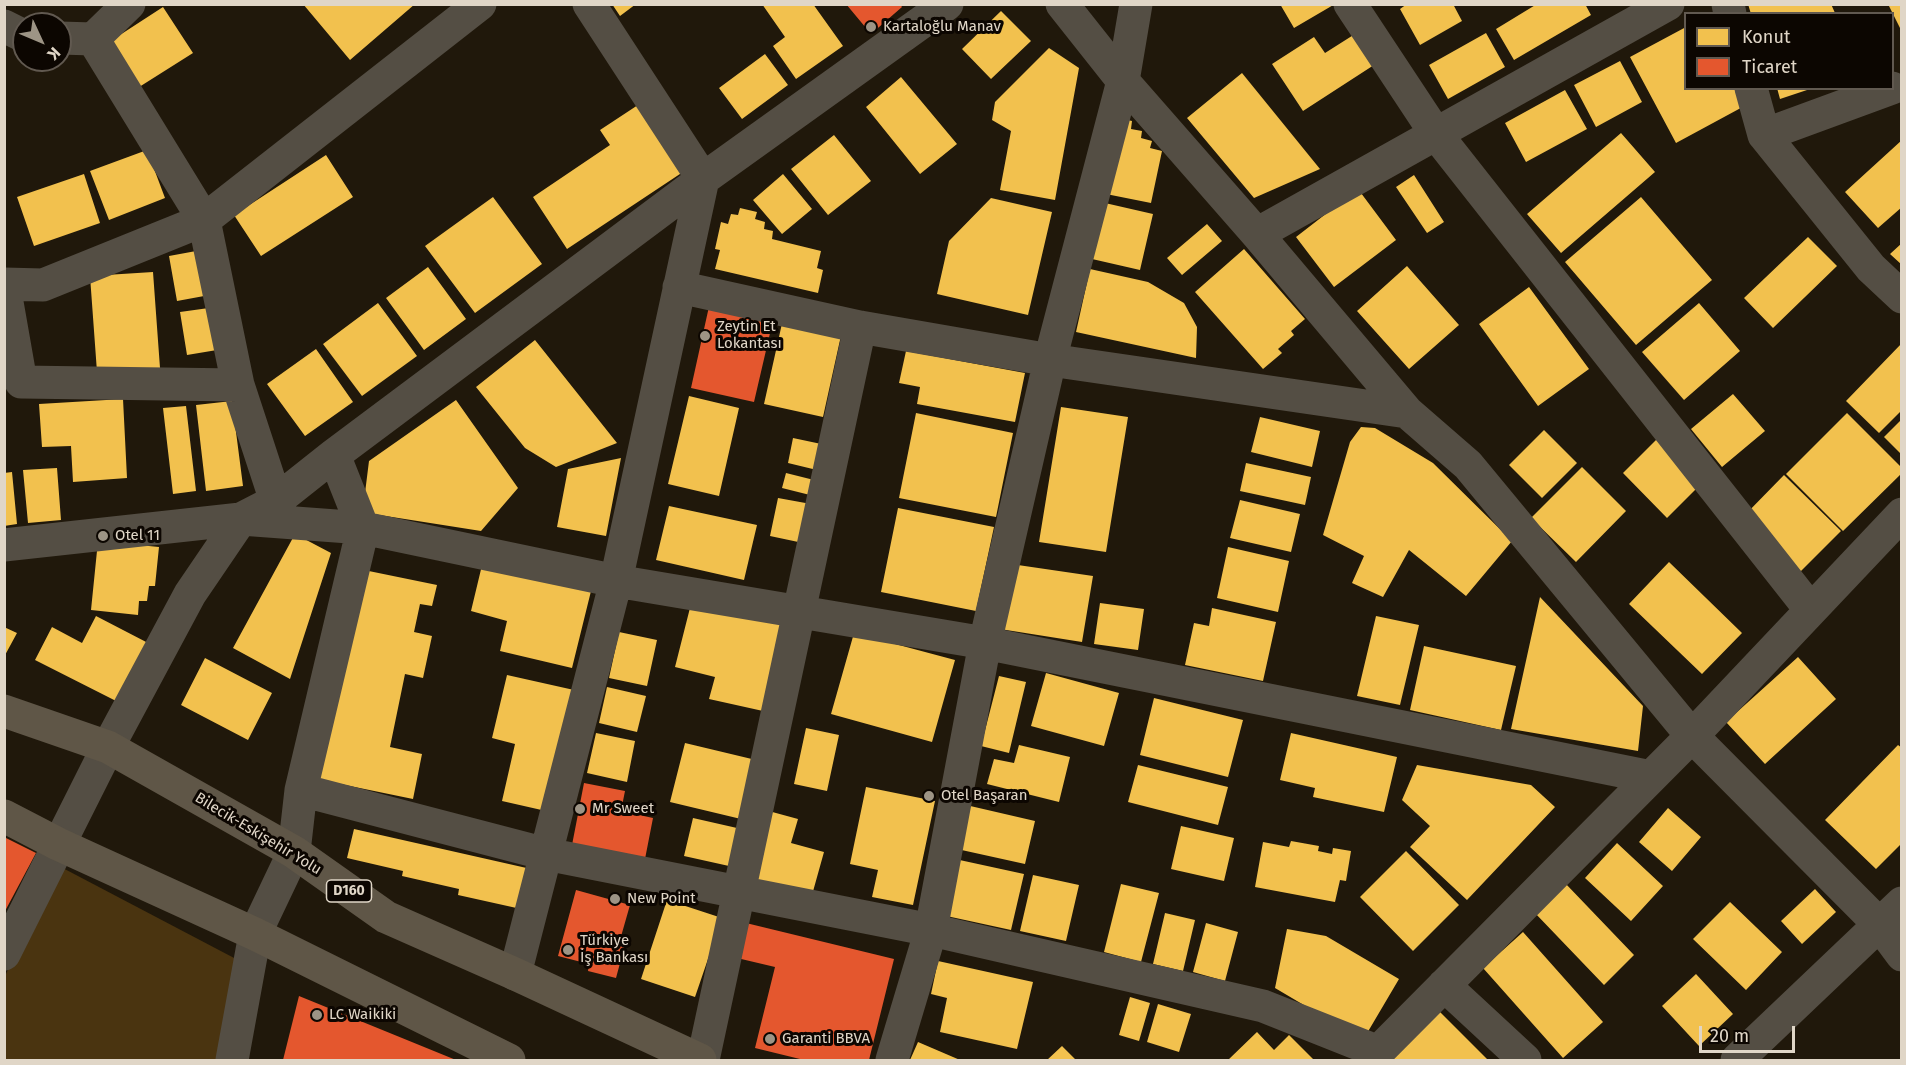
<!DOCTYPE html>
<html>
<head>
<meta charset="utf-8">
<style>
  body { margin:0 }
  #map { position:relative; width:1906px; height:1065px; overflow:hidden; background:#20180b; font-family:"Fira Sans",sans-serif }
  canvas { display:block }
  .frame { position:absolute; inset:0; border:6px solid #e0d6c7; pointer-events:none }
  .legend { position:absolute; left:1684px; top:12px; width:210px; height:78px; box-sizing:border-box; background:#0c0601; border:2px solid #615950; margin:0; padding:8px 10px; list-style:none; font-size:18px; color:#e0d6c7 }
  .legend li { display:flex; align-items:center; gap:12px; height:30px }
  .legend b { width:30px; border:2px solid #615950 }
  .north { position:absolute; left:12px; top:12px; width:60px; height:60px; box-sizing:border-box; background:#0c0601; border:2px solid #615950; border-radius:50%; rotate:134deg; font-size:16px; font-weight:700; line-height:24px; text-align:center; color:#e0d6c7 }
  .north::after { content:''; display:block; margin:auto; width:21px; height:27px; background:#9d9485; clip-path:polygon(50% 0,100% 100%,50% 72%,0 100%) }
  .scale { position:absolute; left:1699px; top:1026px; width:96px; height:27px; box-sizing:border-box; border:3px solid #e0d6c7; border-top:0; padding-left:8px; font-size:18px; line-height:21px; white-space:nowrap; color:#e0d6c7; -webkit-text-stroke:4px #0c0601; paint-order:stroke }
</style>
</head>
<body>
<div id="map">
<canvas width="1906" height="1065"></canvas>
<div class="frame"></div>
<ul class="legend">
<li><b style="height:16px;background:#f2c14e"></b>Konut</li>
<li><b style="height:16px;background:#e4572e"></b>Ticaret</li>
</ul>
<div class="north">K</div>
<div class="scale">20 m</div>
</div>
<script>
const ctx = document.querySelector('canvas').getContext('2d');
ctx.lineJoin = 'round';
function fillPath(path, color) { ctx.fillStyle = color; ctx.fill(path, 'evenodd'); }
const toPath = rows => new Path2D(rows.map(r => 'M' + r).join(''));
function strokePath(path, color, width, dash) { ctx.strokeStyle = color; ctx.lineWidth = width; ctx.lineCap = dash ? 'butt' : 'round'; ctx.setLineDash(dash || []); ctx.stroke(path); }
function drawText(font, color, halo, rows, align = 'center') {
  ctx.font = font + ' "Fira Sans",sans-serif'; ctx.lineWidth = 6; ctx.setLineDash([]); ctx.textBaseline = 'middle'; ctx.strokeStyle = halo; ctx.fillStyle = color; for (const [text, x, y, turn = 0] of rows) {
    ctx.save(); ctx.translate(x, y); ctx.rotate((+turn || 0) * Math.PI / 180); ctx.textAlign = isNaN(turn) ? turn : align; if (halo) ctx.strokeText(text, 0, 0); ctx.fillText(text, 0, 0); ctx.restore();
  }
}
const green = toPath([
  [57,865,236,959,219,1060,5,1060,5,976]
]);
const homes = toPath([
  [303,4,415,4,350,60],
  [612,4,636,4,620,16],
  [762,4,813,4,843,46,796,79,773,46,785,37],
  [1280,4,1335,4,1294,28],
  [1407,4,1453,4,1462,21,1420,45,1400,9],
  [1537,4,1585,4,1591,15,1514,60,1496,29],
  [1748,4,1831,4,1835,13,1751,14],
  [1888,4,1902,4,1902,32],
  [163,7,193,53,136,89,106,44],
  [1001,11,1031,41,991,79,962,49],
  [1686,27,1686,88,1742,88,1750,103,1676,143,1630,57],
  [1486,33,1505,67,1448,99,1429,65],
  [1355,34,1374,65,1303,111,1272,64,1314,37,1325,53],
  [1049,48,1079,68,1055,200,1000,190,1011,131,992,120,995,102],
  [765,54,788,85,742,119,719,88],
  [1620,61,1642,102,1596,127,1574,85],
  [1242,73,1320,169,1254,198,1187,118],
  [901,77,957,144,920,174,866,107],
  [1777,88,1810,88,1810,89,1780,99],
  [1565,90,1587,129,1526,162,1505,123],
  [641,103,686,170,567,249,533,197,610,145,600,130],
  [1123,119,1132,121,1131,129,1142,131,1141,138,1152,141,1150,148,1162,151,1151,203,1106,194],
  [1621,133,1655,172,1561,253,1527,214],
  [834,135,871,181,828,215,791,169],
  [1902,140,1902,207,1878,228,1845,192],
  [147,150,165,198,109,220,90,171],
  [326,155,353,197,261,256,234,215],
  [84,174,100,223,34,246,17,197],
  [783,174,812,209,782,234,753,200],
  [1414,175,1444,222,1427,233,1396,187],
  [1358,189,1396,240,1334,287,1296,237],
  [493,197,542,264,475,313,425,246],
  [1641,197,1712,280,1636,345,1565,262],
  [991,198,1052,212,1028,315,937,294,949,241],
  [1105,203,1153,214,1140,270,1092,259],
  [740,208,757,212,755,219,765,222,764,229,773,231,772,239,821,251,817,268,823,270,818,293,715,269,720,250,715,249,721,222,728,224,731,214,738,215],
  [1207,224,1222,241,1182,275,1167,258],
  [1808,237,1837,266,1773,328,1744,298],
  [1902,243,1902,265,1890,254],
  [207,249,215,294,177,301,169,256],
  [1244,249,1305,319,1291,331,1294,335,1278,349,1282,353,1263,369,1195,292],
  [1407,266,1459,325,1409,369,1357,311],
  [428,267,466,319,424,350,386,298],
  [1090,269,1148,282,1184,303,1197,327,1196,358,1076,332],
  [153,272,160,368,97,372,90,276],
  [1529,287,1589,369,1538,406,1479,324],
  [378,303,417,356,362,396,323,344],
  [1699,303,1740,351,1684,400,1642,352],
  [216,307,223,349,187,355,180,312],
  [783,319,842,331,823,417,764,404],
  [535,340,617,443,556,467,525,448,476,387],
  [1902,343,1902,410,1879,433,1846,401],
  [316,349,353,402,305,436,267,384],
  [906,351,1025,373,1015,422,917,404,920,387,899,383],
  [1733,394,1765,431,1722,467,1691,429],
  [689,396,739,408,719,496,668,484],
  [123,399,127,478,73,482,71,446,42,447,39,404],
  [456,400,518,488,481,531,373,514,364,501,369,461],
  [232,401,243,486,206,491,196,405],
  [186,406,196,491,173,494,163,408],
  [1061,407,1128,417,1106,552,1039,542],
  [916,413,1013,433,996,517,899,498],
  [1847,413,1902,468,1902,473,1843,531,1786,474],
  [1260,417,1320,431,1312,467,1251,452],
  [1902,419,1902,455,1884,437],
  [1361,427,1375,428,1433,463,1512,541,1466,596,1409,550,1383,597,1352,583,1364,556,1323,535,1350,442],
  [1544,430,1577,463,1542,498,1509,465],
  [793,438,826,445,821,471,788,463],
  [1658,438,1702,483,1667,518,1623,473],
  [621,458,606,536,557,527,568,469],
  [1246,463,1311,477,1305,505,1240,491],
  [1582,467,1626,511,1576,562,1531,518],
  [57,468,61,520,28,523,23,470],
  [12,472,17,524,4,526,4,473],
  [786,473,818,481,814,496,782,488],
  [1784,475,1841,531,1798,574,1742,518],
  [778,498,811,504,803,543,770,536],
  [1240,500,1300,514,1291,552,1230,538],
  [669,506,757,525,744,580,656,560],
  [898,508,994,527,976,611,881,592],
  [295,534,331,553,290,679,233,648],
  [98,541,159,547,155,586,149,586,147,601,139,601,138,615,91,610],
  [1228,547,1289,561,1278,612,1217,598],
  [483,561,592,587,572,668,500,651,507,621,471,611],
  [1669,562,1742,633,1702,674,1629,604],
  [1011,564,1093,576,1082,642,1000,629],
  [359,569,437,585,432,606,420,604,414,632,432,636,423,678,405,674,390,747,422,754,413,799,316,779],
  [1540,597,1643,706,1638,751,1511,729],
  [692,600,784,623,763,711,709,699,715,677,675,667],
  [1100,603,1144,609,1138,650,1094,644],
  [1212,608,1276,622,1263,681,1185,665,1194,623,1209,626],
  [96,616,150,644,120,703,35,660,52,627,82,643],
  [1376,616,1419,625,1400,705,1357,696],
  [4,627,17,633,4,657],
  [619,632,657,640,647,686,609,678],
  [854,633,955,660,932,742,831,714],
  [1424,646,1516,666,1501,730,1410,710],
  [1798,657,1836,699,1765,764,1726,722],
  [205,658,272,693,248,740,181,705],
  [1046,673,1119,693,1104,746,1031,726],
  [507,675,574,690,546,811,502,801,515,744,492,738],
  [999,676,1026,682,1009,753,981,746],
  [607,687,646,696,637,732,599,723],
  [1154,698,1243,720,1228,777,1140,755],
  [806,728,839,735,827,791,794,784],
  [596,733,635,741,627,782,587,773],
  [1291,733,1397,757,1384,812,1313,797,1315,788,1280,780],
  [685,743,756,760,741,819,670,802],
  [1019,745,1070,757,1059,802,987,784,994,759,1014,763],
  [1898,745,1902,748,1902,843,1876,869,1825,820],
  [1138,765,1228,787,1218,825,1128,802],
  [1417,765,1531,785,1555,807,1467,900,1410,847,1430,826,1402,800],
  [866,787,935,801,913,905,872,897,878,870,850,864],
  [966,805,1035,821,1025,864,957,849],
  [1668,808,1701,837,1672,871,1639,842],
  [765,810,798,819,791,843,824,852,812,895,747,877],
  [693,818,737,828,729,866,684,856],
  [1181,826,1234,838,1224,881,1171,869],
  [354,829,531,869,521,909,458,895,459,889,402,876,403,871,347,858],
  [1291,841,1319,846,1318,851,1332,854,1333,848,1351,851,1346,881,1340,880,1335,902,1255,887,1263,842,1289,847],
  [1617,843,1663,886,1631,921,1585,878],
  [1406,851,1459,905,1413,951,1360,897],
  [955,859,1024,874,1011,930,942,915],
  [1033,875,1079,885,1066,941,1020,931],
  [1565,883,1634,955,1604,985,1534,912],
  [1121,884,1159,893,1141,962,1104,952],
  [1815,889,1836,912,1802,944,1781,921],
  [667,900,722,918,695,997,641,979],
  [1730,902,1782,952,1746,990,1693,939],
  [1165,913,1195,920,1183,971,1153,964],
  [1206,923,1238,932,1225,981,1193,972],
  [1287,929,1326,936,1399,979,1363,1040,1275,988],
  [1523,932,1603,1022,1563,1058,1483,968],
  [938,961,1033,982,1017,1049,940,1032,947,998,931,994],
  [1696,974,1733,1014,1699,1046,1662,1006],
  [1130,997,1150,1003,1139,1041,1119,1035],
  [1158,1004,1191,1014,1179,1052,1147,1042],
  [1440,1012,1488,1060,1390,1060],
  [1257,1032,1274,1050,1289,1035,1314,1060,1228,1060],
  [918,1042,960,1060,910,1060],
  [1062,1046,1076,1060,1047,1060]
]);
const shops = toPath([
  [846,4,900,4,902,7,871,34],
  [710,302,774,316,754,402,691,388],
  [584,783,625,791,621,811,653,818,645,859,572,845],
  [4,837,36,853,4,913],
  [576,890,630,905,620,940,626,941,616,978,588,971,589,964,558,956],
  [746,923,894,959,869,1060,804,1060,755,1048,775,967,737,958],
  [299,996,456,1060,283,1060]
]);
const minor = toPath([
  [1062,4,1123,81,1257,234,1407,412,1468,465,1692,736,1879,924,1902,955],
  [1350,4,1436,134,1810,609],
  [1728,4,1730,14],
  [4,26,24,36],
  [60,38,93,39,129,4],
  [93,39,204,220,238,385,276,501],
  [1751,88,1764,135,1871,268,1902,297],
  [1764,135,1892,88],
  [1257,234,1668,4],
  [4,284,43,285,204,220,480,4],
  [4,285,21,382,238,385],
  [679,287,860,327,1050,360,1407,412],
  [4,545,241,519,363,528,616,581,985,643,1651,777],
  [301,790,546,854,931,930,1263,1006,1379,1052],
  [4,954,108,747,190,594,241,519,276,501,334,455,703,179,947,4],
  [515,974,616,581,703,179,589,4],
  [1444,985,1525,1060],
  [232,1060,255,934,294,852,301,790,363,528,334,455],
  [703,1060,860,327],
  [892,1060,931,930,985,643,1050,360,1123,81,1136,4],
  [1370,1060,1692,736,1902,514],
  [1737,1060,1902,903]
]);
const major = toPath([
  [4,711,108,747,294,852,386,917,515,974,700,1060],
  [4,816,58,844,255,934,509,1060]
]);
const markers = [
  [871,27,6,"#9d9485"],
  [705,336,6,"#9d9485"],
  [103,536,6,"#9d9485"],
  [929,796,6,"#9d9485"],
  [580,809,6,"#9d9485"],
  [615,899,6,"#9d9485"],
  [568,950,6,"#9d9485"],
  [317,1015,6,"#9d9485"],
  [770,1039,6,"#9d9485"]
];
const shields = [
  [349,891,45]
];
const shieldNames = [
  ["D160",349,891]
];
const poiNames = [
  ["Kartaloğlu Manav",883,27],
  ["Zeytin Et",717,327],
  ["Lokantası",717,344],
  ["Otel 11",115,536],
  ["Otel Başaran",941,796],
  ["Mr Sweet",592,809],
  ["New Point",627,899],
  ["Türkiye",580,941],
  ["İş Bankası",580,958],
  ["LC Waikiki",329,1015],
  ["Garanti BBVA",782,1039]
];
const streetNames = [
  ["Bilecik-Eskişehir Yolu",258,834,31]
];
fillPath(green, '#4a3410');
fillPath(homes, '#f2c14e');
fillPath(shops, '#e4572e');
strokePath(minor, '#544e44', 33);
strokePath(major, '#5f5647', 33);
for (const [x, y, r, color] of markers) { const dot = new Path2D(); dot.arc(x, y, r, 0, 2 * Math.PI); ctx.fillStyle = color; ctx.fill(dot); strokePath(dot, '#0c0601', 2); }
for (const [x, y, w] of shields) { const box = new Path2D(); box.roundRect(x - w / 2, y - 11, w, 22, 4.5); ctx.fillStyle = '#0c0601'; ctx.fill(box); strokePath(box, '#e0d6c7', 1.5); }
drawText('bold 14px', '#e0d6c7', null, shieldNames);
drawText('15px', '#e0d6c7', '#0c0601', poiNames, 'left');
drawText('15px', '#e0d6c7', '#0c0601', streetNames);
</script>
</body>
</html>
